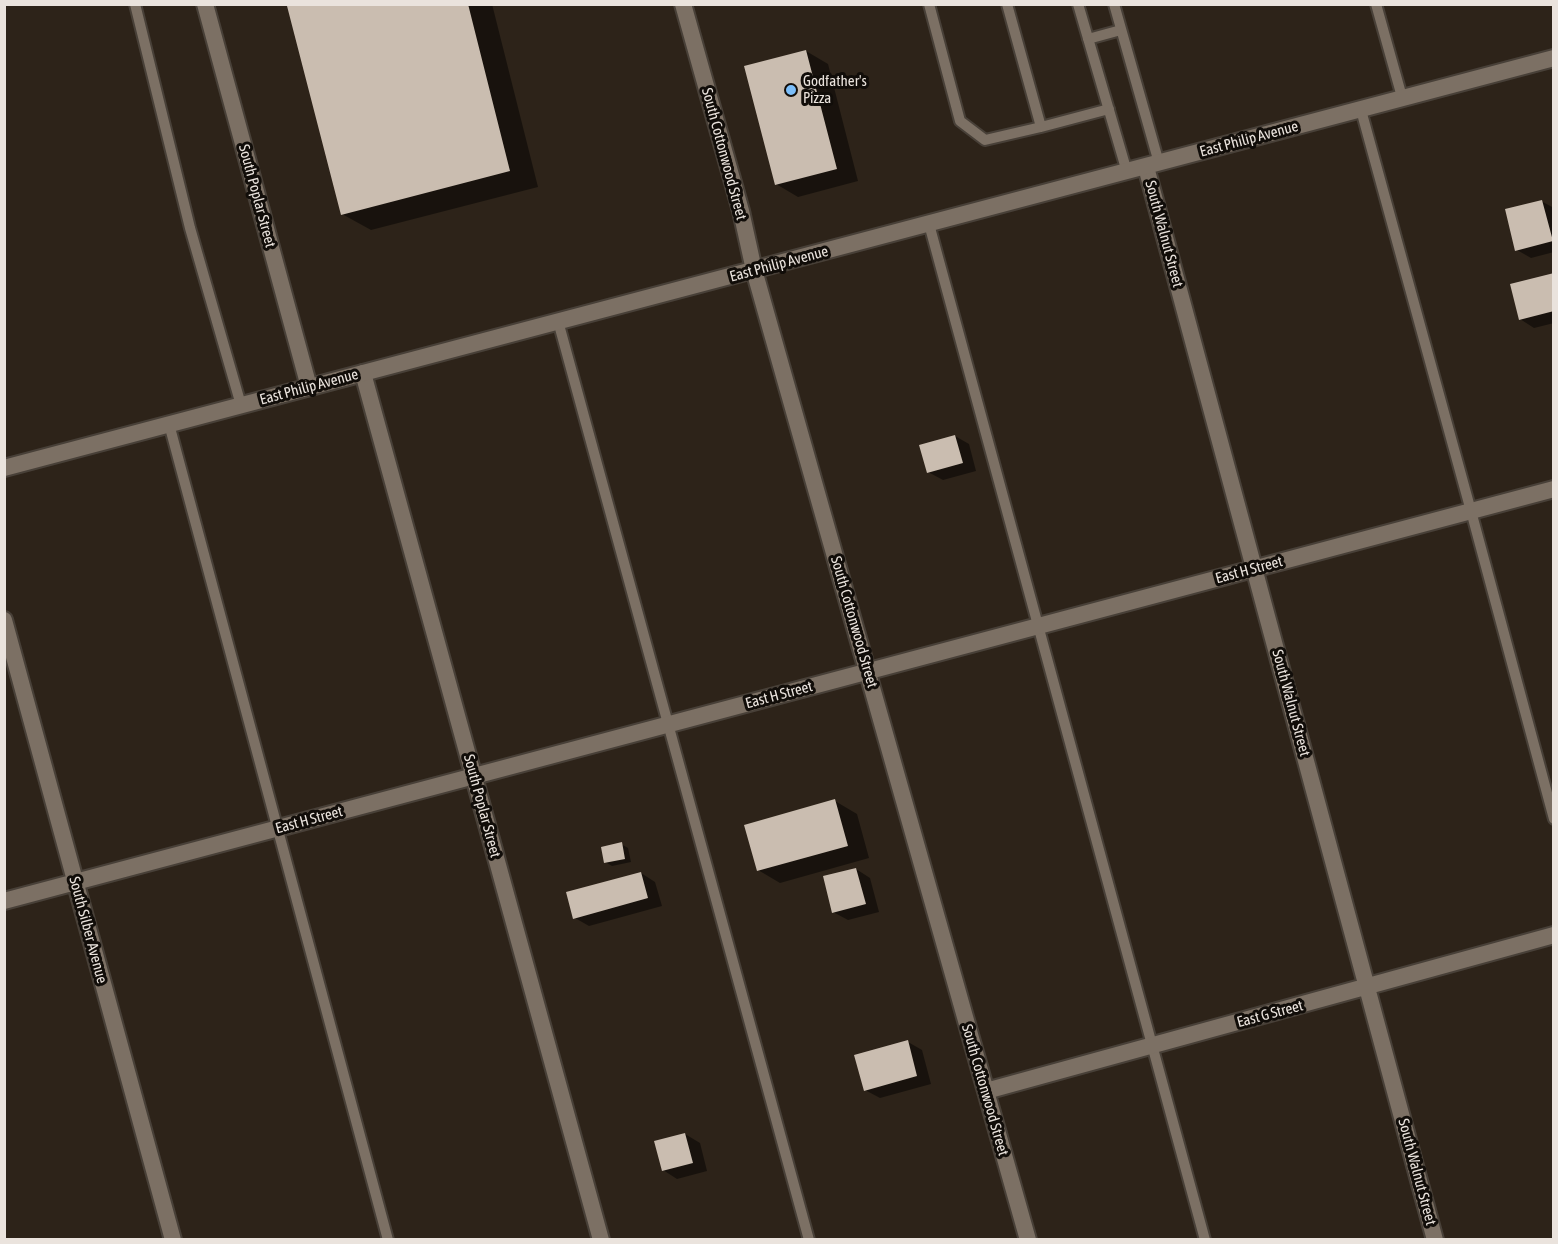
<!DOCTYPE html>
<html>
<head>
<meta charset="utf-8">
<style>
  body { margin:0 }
  #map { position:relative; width:1558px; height:1244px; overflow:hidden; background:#2d2319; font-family:"Asap Condensed",sans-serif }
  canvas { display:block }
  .frame { position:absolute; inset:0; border:6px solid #eae3dd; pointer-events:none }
</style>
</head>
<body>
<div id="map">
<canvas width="1558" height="1244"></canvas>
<div class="frame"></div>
</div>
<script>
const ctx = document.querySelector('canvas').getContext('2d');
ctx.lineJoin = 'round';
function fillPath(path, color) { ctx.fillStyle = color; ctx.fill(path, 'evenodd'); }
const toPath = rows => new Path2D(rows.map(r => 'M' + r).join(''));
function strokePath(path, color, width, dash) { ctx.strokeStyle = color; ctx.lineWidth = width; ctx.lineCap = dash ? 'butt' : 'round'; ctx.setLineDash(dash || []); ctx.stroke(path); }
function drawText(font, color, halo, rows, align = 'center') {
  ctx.font = font + ' "Asap Condensed",sans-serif'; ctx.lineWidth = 6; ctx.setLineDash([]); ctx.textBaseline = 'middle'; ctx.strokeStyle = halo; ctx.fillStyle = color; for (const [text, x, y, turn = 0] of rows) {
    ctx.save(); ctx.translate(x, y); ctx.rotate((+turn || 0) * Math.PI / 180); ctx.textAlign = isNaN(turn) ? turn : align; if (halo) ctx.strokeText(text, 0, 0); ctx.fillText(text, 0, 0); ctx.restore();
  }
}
const shadow = toPath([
  [300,4,492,4,538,187,371,230,342,214],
  [806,51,828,64,858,181,798,197,776,184],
  [1541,201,1554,208,1554,252,1531,258,1517,250],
  [1554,275,1554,323,1534,328,1520,319],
  [955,436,969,444,976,471,943,480,928,472],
  [835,801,857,814,869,858,780,883,758,870],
  [621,844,628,848,631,862,612,866,605,862],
  [856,869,870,878,879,912,848,920,833,912],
  [641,873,655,882,662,906,589,926,575,918],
  [908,1042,922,1050,931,1084,880,1098,865,1090],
  [685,1134,700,1143,707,1171,677,1179,663,1170]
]);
const building = toPath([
  [294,4,468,4,510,171,341,215,287,6],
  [806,50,837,169,775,185,744,66],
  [1542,200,1553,241,1515,251,1505,209],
  [1554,273,1554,311,1519,320,1510,284],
  [955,435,963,463,927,473,919,445],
  [835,799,848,846,757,871,744,825],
  [622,842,625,859,604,863,601,847],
  [856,868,866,904,832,913,823,876],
  [641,872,648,898,573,919,566,892],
  [908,1040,917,1076,864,1091,854,1055],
  [685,1133,693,1163,662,1171,654,1141]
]);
const service = toPath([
  [135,4,190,228,241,405],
  [929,4,960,121,985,140,1041,127,1007,4],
  [1078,4,1127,172],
  [1114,4,1159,163],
  [1376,4,1402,97],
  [1088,39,1121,30],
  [1361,110,1471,511,1554,819],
  [1041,127,1109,109],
  [929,224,1205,1240],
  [558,321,809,1240],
  [169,424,388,1240]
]);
const minor = toPath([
  [205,4,309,387],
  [683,4,741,211,754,270,1028,1240],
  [1146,167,1435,1240],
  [363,373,601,1240],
  [4,620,173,1240],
  [4,901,1554,489],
  [986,1091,1554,935]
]);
const secondary = toPath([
  [4,468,1554,58]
]);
const markers = [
  [791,90,6,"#7cbef9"]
];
const poiNames = [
  ["Godfather's",803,81],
  ["Pizza",803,98]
];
const streetNames = [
  ["East Philip Avenue",1249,139,-15],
  ["South Cottonwood Street",724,154,75],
  ["South Poplar Street",257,196,75],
  ["South Walnut Street",1164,234,75],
  ["East Philip Avenue",779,264,-15],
  ["East Philip Avenue",309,387,-15],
  ["East H Street",1249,570,-15],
  ["South Cottonwood Street",854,622,74],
  ["East H Street",779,695,-15],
  ["South Walnut Street",1291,703,75],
  ["South Poplar Street",482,806,75],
  ["East H Street",309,820,-15],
  ["South Silber Avenue",88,930,75],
  ["East G Street",1270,1014,-15],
  ["South Cottonwood Street",985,1090,74],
  ["South Walnut Street",1417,1172,75]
];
fillPath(shadow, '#0007');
fillPath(building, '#cabdb0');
strokePath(service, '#484038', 14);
strokePath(minor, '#484038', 20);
strokePath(secondary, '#484038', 20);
strokePath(service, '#7c7064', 10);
strokePath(minor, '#7c7064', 16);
strokePath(secondary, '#7c7064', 16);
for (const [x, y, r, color] of markers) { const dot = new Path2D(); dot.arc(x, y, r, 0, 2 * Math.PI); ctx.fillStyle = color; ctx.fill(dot); strokePath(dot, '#110d09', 2); }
drawText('15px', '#eae3dd', '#110d09', poiNames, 'left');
drawText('15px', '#eae3dd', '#110d09', streetNames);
</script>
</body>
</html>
